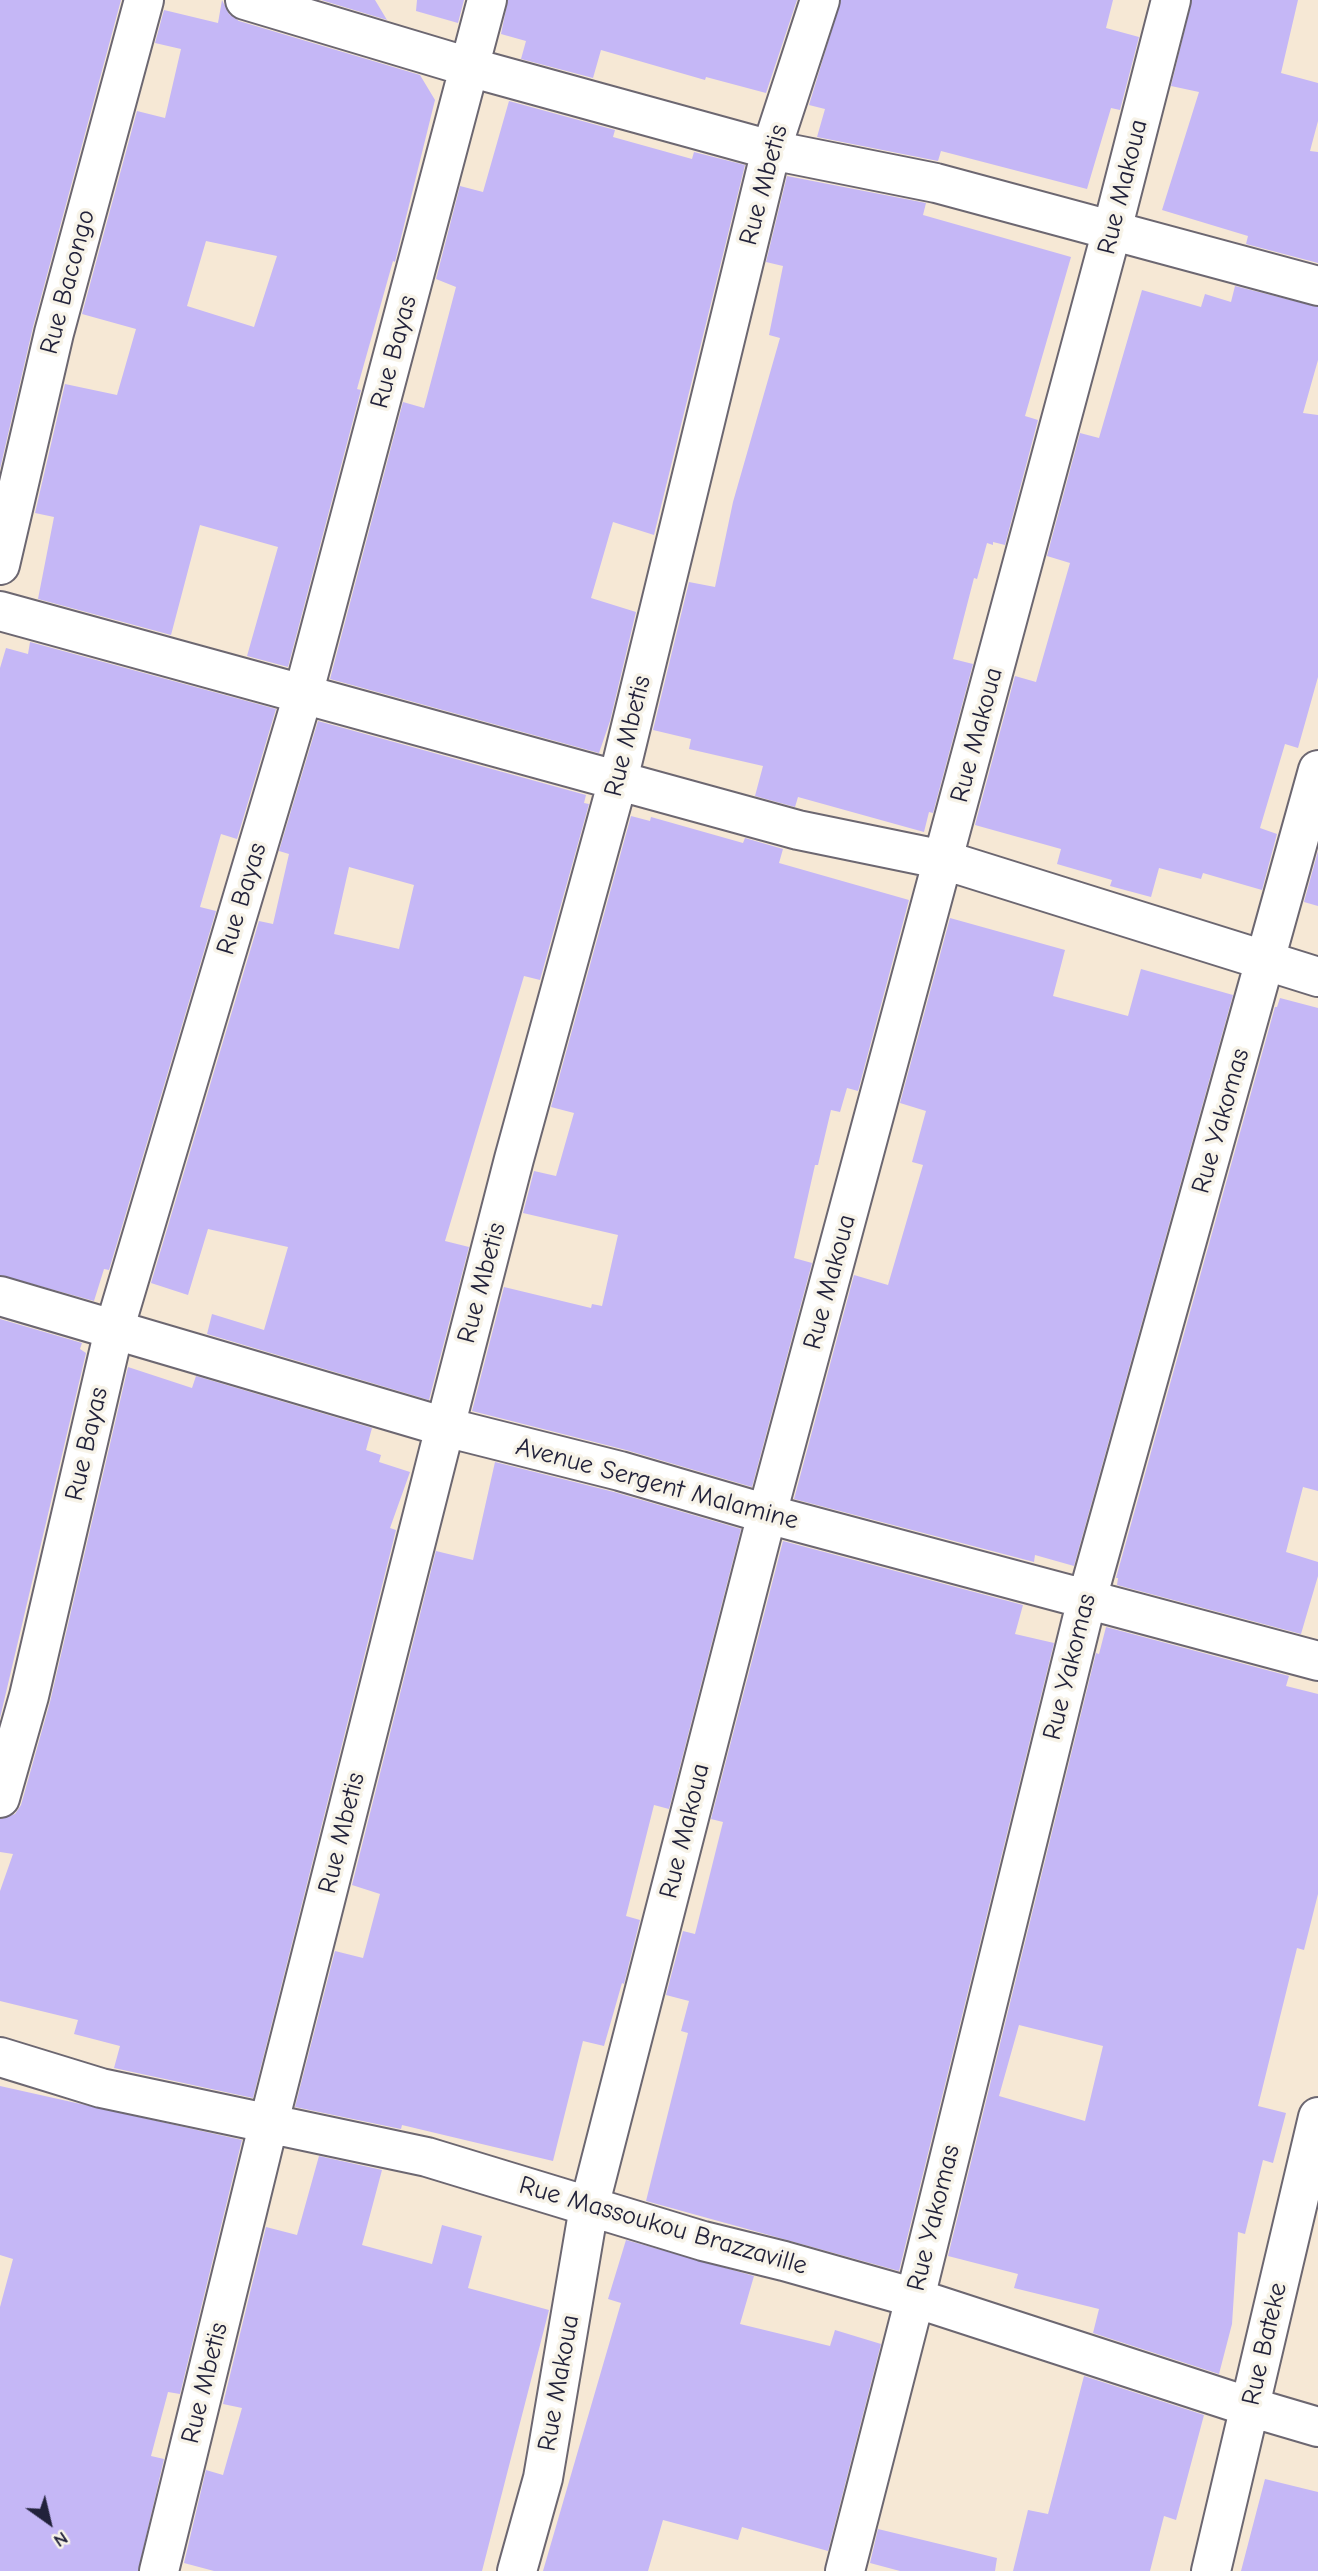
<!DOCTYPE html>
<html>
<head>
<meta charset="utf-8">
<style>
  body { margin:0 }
  #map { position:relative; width:1318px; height:2571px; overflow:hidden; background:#f6e8d5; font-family:"Comic Neue",sans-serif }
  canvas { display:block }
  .north { position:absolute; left:14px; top:2487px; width:70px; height:70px; -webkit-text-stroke:5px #f7f3e8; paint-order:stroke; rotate:146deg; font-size:19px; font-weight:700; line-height:28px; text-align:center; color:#22223b }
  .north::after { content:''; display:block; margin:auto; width:24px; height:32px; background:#22223b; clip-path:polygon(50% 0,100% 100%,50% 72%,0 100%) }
</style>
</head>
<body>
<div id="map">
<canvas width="1318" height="2571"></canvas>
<div class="north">N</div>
</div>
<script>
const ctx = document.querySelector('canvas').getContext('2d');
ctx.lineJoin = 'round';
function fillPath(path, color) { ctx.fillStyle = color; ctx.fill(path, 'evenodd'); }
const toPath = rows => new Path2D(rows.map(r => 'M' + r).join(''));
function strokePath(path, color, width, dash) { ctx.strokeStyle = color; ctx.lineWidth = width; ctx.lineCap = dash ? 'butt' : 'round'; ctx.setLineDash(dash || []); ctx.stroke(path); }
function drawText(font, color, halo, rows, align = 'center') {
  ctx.font = font + ' "Comic Neue",sans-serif'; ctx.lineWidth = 7; ctx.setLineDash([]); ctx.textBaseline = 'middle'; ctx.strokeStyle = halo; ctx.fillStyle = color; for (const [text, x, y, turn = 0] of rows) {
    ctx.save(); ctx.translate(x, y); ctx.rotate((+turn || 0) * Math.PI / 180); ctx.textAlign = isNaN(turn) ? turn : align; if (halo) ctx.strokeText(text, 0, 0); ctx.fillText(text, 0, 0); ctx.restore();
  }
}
const building = toPath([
  [0,0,121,0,33,327,0,469],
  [222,0,229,14,239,21,420,75,435,100,395,262,393,261,357,389,361,390,288,667,247,656,278,547,200,525,171,635,38,599,54,517,35,513,65,384,117,395,136,329,82,314,137,111,165,118,181,49,155,43,164,10,218,23],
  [206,241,277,256,254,327,187,306],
  [321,0,375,0,387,20],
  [417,0,464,0,458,23,416,11],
  [508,0,797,0,766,93,706,77,705,80,601,50,593,78,521,59,526,41,501,34],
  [841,0,1113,0,1106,28,1139,37,1120,110,1111,108,1087,189,941,151,938,161,817,137,825,109,809,105],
  [1192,0,1298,0,1281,73,1318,83,1318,121,1310,151,1318,152,1318,263,1246,244,1248,236,1162,210,1199,92,1171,86],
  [509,101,615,130,613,137,692,159,694,152,745,165,654,535,613,522,591,598,636,612,610,721,599,753,330,679,403,402,424,408,456,287,436,279,460,186,483,192],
  [787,176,926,203,923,215,1071,257,1025,416,1038,420,1005,545,993,542,993,545,987,543,977,579,974,578,953,659,973,664,933,813,929,812,924,832,798,797,795,807,755,796,763,766,689,749,691,739,653,730,689,582,715,587,733,502,780,338,769,335,783,266,766,262],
  [1235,286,1318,307,1318,360,1303,413,1318,415,1318,677,1298,748,1285,744,1260,828,1277,834,1262,890,1203,873,1201,879,1159,868,1151,897,1110,886,1112,880,1057,864,1061,849,975,825,1015,676,1036,682,1070,563,1047,556,1080,433,1099,438,1142,290,1201,307,1205,294,1231,302],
  [30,642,276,709,237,839,221,834,200,907,216,911,109,1270,104,1269,94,1301,0,1275,0,668,6,648,28,654],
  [318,721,586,795,584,803,589,804,540,980,524,976,445,1241,469,1247,429,1400,207,1334,212,1314,264,1330,288,1247,208,1229,188,1295,151,1283,259,921,273,924,289,854,279,851],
  [349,867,414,885,399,949,334,934],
  [631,816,650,821,651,817,743,843,745,838,783,849,779,863,909,900,858,1091,847,1088,840,1112,831,1110,818,1165,815,1165,794,1258,812,1263,752,1487,626,1450,472,1411,504,1287,591,1308,592,1304,602,1306,618,1235,523,1213,534,1171,556,1176,574,1113,551,1107],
  [1318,851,1318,906,1304,902],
  [950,918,1065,950,1053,996,1128,1016,1141,969,1233,995,1074,1566,1035,1555,1034,1562,794,1499,854,1275,888,1285,923,1165,912,1162,926,1111,900,1103],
  [1280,998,1318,1008,1318,1491,1303,1487,1286,1552,1318,1562,1318,1576,1301,1634,1117,1585,1118,1578,1116,1578,1275,1007,1277,1007],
  [0,1319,82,1343,80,1349,86,1353,0,1718],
  [128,1367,192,1388,196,1376,372,1428,366,1450,381,1455,379,1462,410,1472,390,1528,396,1530,253,2098,114,2068,120,2046,74,2034,78,2020,0,2001,0,1891,13,1854,0,1852,0,1819,15,1814,21,1805,50,1702],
  [495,1462,614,1492,741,1529,669,1809,654,1805,626,1916,640,1920,624,1984,622,1983,604,2046,583,2041,553,2161,402,2125,401,2129,295,2107,335,1951,363,1958,380,1894,352,1885,436,1551,473,1560],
  [783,1541,1023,1605,1015,1634,1054,1643,899,2271,646,2201,688,2033,681,2031,689,2001,666,1995,683,1931,695,1934,723,1822,711,1819],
  [1106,1627,1289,1676,1286,1686,1318,1694,1318,1894,1304,1950,1297,1948,1258,2106,1286,2113,1273,2163,1263,2160,1245,2234,1238,2232,1232,2324,1219,2374,1093,2333,1099,2309,1014,2288,1018,2274,948,2256,1096,1653,1099,1654],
  [1019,2025,1103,2046,1085,2121,999,2096],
  [0,2086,242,2140,180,2394,168,2392,151,2456,164,2459,138,2571,0,2571,0,2307,13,2259,0,2255],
  [319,2156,382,2170,362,2245,432,2264,442,2225,482,2236,468,2288,549,2310,482,2571,214,2571,184,2563,206,2470,223,2475,242,2408,223,2404,266,2227,297,2235],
  [626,2240,754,2276,740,2324,830,2346,835,2330,881,2344,828,2551,742,2527,738,2540,663,2520,648,2571,543,2571,621,2303,608,2299],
  [1084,2376,1204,2415,1176,2520,1164,2516,1150,2571,1013,2571,1028,2510,1048,2514],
  [1265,2479,1318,2492,1318,2571,1241,2571],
  [878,2529,997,2558,995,2571,900,2571,870,2563]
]);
const minor = toPath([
  [245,0,469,67,771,150,936,183,1318,286],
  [0,565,54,333,144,0],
  [0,611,798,830,944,860,1318,977],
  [0,1296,445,1427,620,1471,767,1514,1318,1661],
  [0,1798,29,1696,114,1330,303,695,487,0],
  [0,2057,101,2088,427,2157,703,2241,784,2261,915,2298,1250,2407,1318,2427],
  [159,2571,269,2122,445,1427,514,1159,618,780,771,150,820,0],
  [517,2571,543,2478,589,2207,767,1514,1112,230,1171,0],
  [845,2571,915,2298,1087,1599,1318,770],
  [1211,2571,1318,2117]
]);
const streetNames = [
  ["Rue Mbetis",764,185,-75],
  ["Rue Makoua",1123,187,-76],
  ["Rue Bacongo",68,282,-75],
  ["Rue Bayas",394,352,-75],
  ["Rue Makoua",977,735,-75],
  ["Rue Mbetis",628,736,-76],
  ["Rue Bayas",242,899,-73],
  ["Rue Yakomas",1221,1121,-74],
  ["Rue Makoua",830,1282,-75],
  ["Rue Mbetis",482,1283,-75],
  ["Rue Bayas",87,1444,-77],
  ["Avenue Sergent Malamine",657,1484,15],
  ["Rue Yakomas",1070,1667,-76],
  ["Rue Makoua",685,1831,-76],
  ["Rue Mbetis",342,1833,-76],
  ["Rue Yakomas",934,2218,-76],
  ["Rue Massoukou Brazzaville",663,2226,16],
  ["Rue Bateke",1265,2344,-77],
  ["Rue Mbetis",205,2383,-76],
  ["Rue Makoua",559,2383,-80]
];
fillPath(building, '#c5b7f6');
strokePath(minor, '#6c6771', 42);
strokePath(minor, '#fff', 38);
drawText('26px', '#22223b', '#f7f3e8', streetNames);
</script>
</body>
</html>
